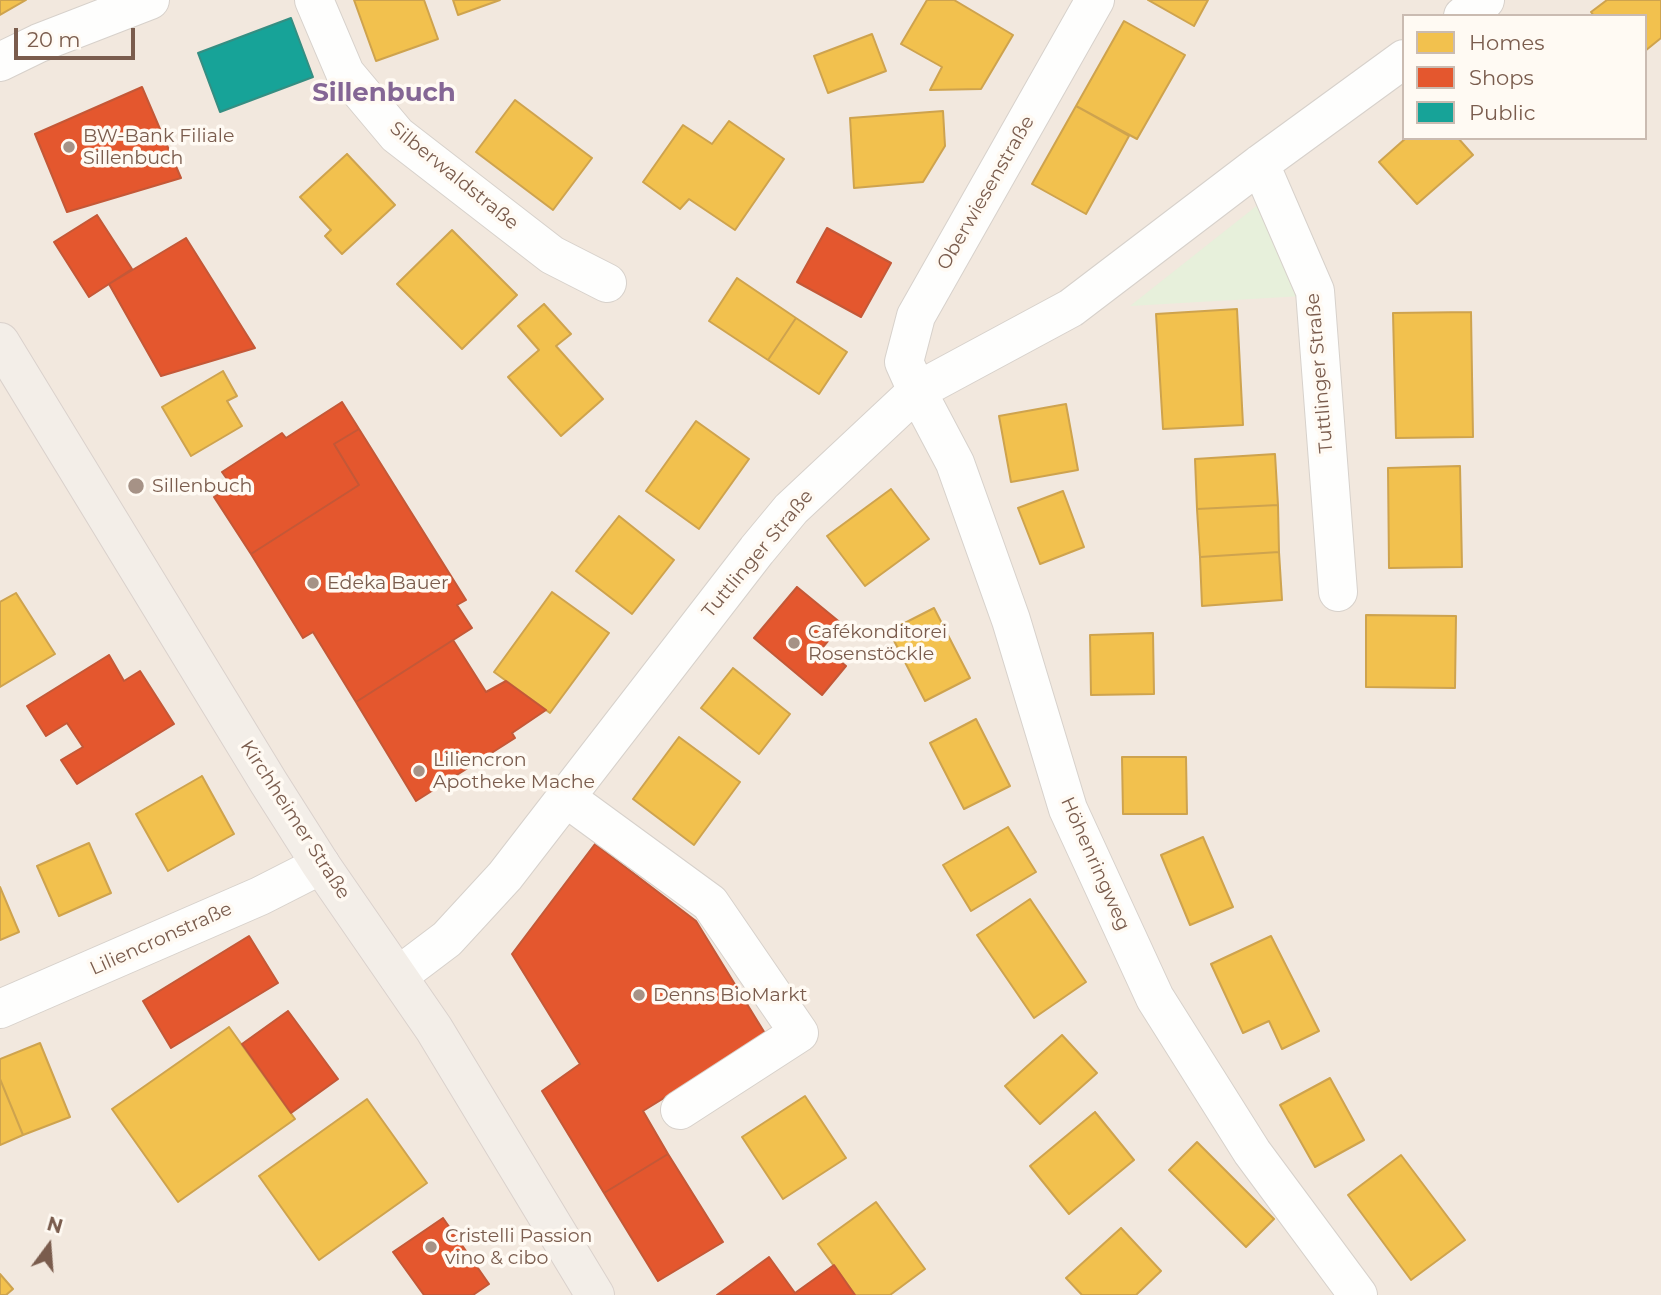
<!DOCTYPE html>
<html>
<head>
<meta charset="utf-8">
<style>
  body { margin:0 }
  #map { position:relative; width:1661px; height:1295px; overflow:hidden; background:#f9f5f0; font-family:Montserrat,sans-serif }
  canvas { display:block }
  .legend { position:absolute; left:1402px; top:14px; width:245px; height:126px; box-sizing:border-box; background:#fffaf3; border:2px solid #cabbb1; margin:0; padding:9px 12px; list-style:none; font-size:21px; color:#7a5c4d }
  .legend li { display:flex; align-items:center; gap:14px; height:35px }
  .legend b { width:35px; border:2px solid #cabbb1 }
  .north { position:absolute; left:14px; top:1211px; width:70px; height:70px; -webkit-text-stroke:5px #fffaf3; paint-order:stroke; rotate:16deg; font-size:19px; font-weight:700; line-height:28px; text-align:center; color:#7a5c4d }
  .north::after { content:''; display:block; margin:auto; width:24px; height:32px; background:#7a5c4d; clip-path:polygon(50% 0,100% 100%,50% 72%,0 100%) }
  .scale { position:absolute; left:14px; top:28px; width:121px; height:32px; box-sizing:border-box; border:4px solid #7a5c4d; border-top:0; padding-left:9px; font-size:21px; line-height:24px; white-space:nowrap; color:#7a5c4d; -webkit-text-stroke:5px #fffaf3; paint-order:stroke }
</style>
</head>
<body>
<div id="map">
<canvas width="1661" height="1295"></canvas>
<ul class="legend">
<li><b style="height:19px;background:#f2c14e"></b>Homes</li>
<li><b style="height:19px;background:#e4572e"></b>Shops</li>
<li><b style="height:19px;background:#17a398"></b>Public</li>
</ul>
<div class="north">N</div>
<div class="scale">20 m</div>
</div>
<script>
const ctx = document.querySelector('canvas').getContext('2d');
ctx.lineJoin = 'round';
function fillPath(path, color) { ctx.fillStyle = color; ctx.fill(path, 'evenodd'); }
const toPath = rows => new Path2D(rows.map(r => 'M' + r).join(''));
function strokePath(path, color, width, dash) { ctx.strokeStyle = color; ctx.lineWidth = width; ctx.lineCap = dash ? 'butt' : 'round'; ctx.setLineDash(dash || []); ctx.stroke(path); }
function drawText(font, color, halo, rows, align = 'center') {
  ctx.font = font + ' Montserrat,sans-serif'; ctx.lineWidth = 7; ctx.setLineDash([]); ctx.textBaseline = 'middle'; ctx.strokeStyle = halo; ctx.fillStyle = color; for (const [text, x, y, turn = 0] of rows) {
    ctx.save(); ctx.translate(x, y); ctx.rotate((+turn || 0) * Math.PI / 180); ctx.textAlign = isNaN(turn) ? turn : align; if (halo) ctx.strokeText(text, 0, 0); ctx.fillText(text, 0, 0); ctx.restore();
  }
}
const residential = toPath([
  [0,0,1661,0,1661,1295,0,1295],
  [1404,16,1645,16,1645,138,1404,138]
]);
const green = toPath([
  [1264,200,1303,296,1130,306]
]);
const homes = toPath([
  [0,0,26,0,0,15,0,0],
  [354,0,424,0,438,39,376,61,354,0],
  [453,0,500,0,458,15,453,0],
  [927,0,954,0,1013,35,981,89,930,90,942,67,901,44,927,0],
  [1148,0,1208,0,1194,26,1148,0],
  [1607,0,1661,0,1661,38,1645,51,1645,16,1594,16,1591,12,1607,0],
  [1124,21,1185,55,1137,139,1076,106,1124,21],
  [872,34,886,71,828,93,814,56,872,34],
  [515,100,592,158,553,210,476,152,515,100],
  [1076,106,1129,136,1086,214,1032,184,1076,106],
  [943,111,945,146,923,182,854,188,850,118,943,111],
  [729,121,784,159,735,230,689,199,680,209,643,182,683,125,712,144,729,121],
  [1406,138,1458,138,1473,155,1417,204,1379,162,1406,138],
  [347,154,395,205,342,254,325,236,331,230,300,197,347,154],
  [452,230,517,295,462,349,397,284,452,230],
  [737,278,796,318,768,360,709,321,737,278],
  [544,304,571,334,556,346,603,399,561,436,508,377,539,350,518,326,544,304],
  [1237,309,1243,425,1163,429,1156,314,1237,309],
  [1471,312,1473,437,1396,438,1393,313,1471,312],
  [796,318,847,352,819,394,768,360,796,318],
  [223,371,237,396,227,401,242,426,191,456,162,407,223,371],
  [1066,404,1078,470,1011,482,999,416,1066,404],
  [696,421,749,459,699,529,646,491,696,421],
  [1275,454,1278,505,1197,509,1195,459,1275,454],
  [1460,466,1462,567,1389,568,1388,468,1460,466],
  [891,489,929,539,865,586,827,536,891,489],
  [1063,491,1084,547,1040,564,1018,508,1063,491],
  [1278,505,1279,552,1200,557,1197,509,1278,505],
  [619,516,674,560,632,614,576,571,619,516],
  [1279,552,1282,600,1202,606,1200,557,1279,552],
  [552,592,609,633,550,713,494,672,552,592],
  [16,593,55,654,0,687,0,602,16,593],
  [934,608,970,678,925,701,889,631,934,608],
  [1366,615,1456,616,1455,688,1366,687,1366,615],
  [1153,633,1154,694,1091,695,1090,635,1153,633],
  [733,668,790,714,759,754,701,708,733,668],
  [976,719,1010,786,964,809,930,743,976,719],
  [679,737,740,782,694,845,633,799,679,737],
  [1122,757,1186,757,1187,814,1123,814,1122,757],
  [202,776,234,834,168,871,136,814,202,776],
  [1008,827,1036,872,971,911,943,865,1008,827],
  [1203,837,1233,907,1190,925,1161,855,1203,837],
  [89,843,111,893,59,916,37,866,89,843],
  [0,887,19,932,0,940,0,887],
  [1030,899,1086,982,1034,1018,977,935,1030,899],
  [1271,936,1319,1031,1282,1049,1269,1021,1243,1033,1211,964,1271,936],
  [229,1027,295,1119,178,1202,112,1109,229,1027],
  [1062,1035,1097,1073,1040,1124,1005,1086,1062,1035],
  [40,1043,70,1117,23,1135,0,1079,0,1059,40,1043],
  [1330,1078,1364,1140,1315,1167,1280,1105,1330,1078],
  [0,1079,23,1135,0,1145,0,1079],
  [805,1096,846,1158,783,1199,742,1137,805,1096],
  [367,1099,427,1183,319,1260,259,1176,367,1099],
  [1095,1112,1134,1160,1069,1214,1030,1166,1095,1112],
  [1197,1142,1274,1219,1246,1247,1169,1170,1197,1142],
  [1401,1155,1465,1240,1411,1280,1348,1195,1401,1155],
  [876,1202,925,1269,890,1295,855,1295,818,1244,876,1202],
  [1121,1228,1161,1271,1136,1295,1082,1295,1066,1278,1121,1228],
  [0,1274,13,1289,6,1295,0,1295,0,1274]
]);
const shops = toPath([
  [142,87,181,178,67,212,35,134,142,87],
  [97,215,132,269,89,297,54,242,97,215],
  [827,228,891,263,861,317,797,282,827,228],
  [186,238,255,348,161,376,109,284,186,238],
  [342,402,359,429,334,444,359,485,251,554,214,497,232,486,222,472,282,433,286,438,342,402],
  [359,429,466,600,457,605,472,628,356,702,313,632,303,638,251,554,359,485,334,444,359,429],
  [797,587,842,624,823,647,846,666,822,695,754,638,797,587],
  [453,640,486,692,506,681,546,710,512,733,515,738,416,801,356,702,453,640],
  [109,655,124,681,140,671,174,724,77,784,61,760,83,747,67,723,46,736,27,706,109,655],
  [595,844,696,921,766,1035,643,1111,668,1154,604,1193,542,1091,580,1064,512,954,595,844],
  [249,936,278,983,171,1048,143,1001,249,936],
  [288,1011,338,1079,291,1113,242,1044,288,1011],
  [668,1154,723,1242,658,1281,604,1193,668,1154],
  [443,1218,489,1284,473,1295,424,1295,393,1252,443,1218],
  [769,1257,795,1293,834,1265,855,1295,717,1295,769,1257]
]);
const public = toPath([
  [291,18,313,77,220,112,198,53,291,18]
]);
const minor = toPath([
  [314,0,345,73,397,135,552,255,607,283],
  [1095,0,916,316,904,362,917,391,955,463,1011,620,1068,809,1155,998,1252,1152,1358,1295],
  [1463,16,1485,0],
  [0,62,39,43,150,0],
  [1260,164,1315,291,1338,592],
  [565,797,710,903,799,1033,680,1110],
  [398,976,447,939,505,876,757,550,791,509,917,391,1071,308,1260,164,1404,59],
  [0,1009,260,896,321,865]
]);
const major = toPath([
  [0,342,269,783,321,865,434,1029,595,1295]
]);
const markers = [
  [69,147,7,"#a69286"],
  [136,486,9,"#a69286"],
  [313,583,7,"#a69286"],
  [794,643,7,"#a69286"],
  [419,771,7,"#a69286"],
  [639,995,7,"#a69286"],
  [431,1247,7,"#a69286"]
];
const poiNames = [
  ["BW-Bank Filiale",83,136],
  ["Sillenbuch",83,158],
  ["Sillenbuch",152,486],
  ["Edeka Bauer",327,583],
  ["Cafékonditorei",808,632],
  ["Rosenstöckle",808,654],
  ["Liliencron",433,760],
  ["Apotheke Mache",433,782],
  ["Denns BioMarkt",653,995],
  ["Cristelli Passion",445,1236],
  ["vino & cibo",445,1258]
];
const streetNames = [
  ["Silberwaldstraße",454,176,39],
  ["Oberwiesenstraße",986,193,-60],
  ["Tuttlinger Straße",1320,373,-95],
  ["Tuttlinger Straße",758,554,-50],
  ["Kirchheimer Straße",295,820,57],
  ["Höhenringweg",1095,864,66],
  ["Liliencronstraße",161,939,-24]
];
const districtNames = [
  ["Sillenbuch",384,93]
];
fillPath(residential, '#f2e8de');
fillPath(green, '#e7f0db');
fillPath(homes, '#f2c14e');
strokePath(homes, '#cea34e', 2);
fillPath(shops, '#e4572e');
strokePath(shops, '#c45837', 2);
fillPath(public, '#17a398');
strokePath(public, '#358e82', 2);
strokePath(minor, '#d7d1cb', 40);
strokePath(major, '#dad1cc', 40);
strokePath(minor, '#fefefd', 38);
strokePath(major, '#f3eee8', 38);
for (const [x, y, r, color] of markers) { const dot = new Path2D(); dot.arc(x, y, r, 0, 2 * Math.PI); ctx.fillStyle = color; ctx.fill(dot); strokePath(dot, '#fffaf3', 2.5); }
drawText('19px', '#7a5c4d', '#fffaf3', poiNames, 'left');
drawText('19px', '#7a5c4d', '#fffaf3', streetNames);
drawText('bold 26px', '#846695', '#fffaf3', districtNames);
</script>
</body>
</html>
